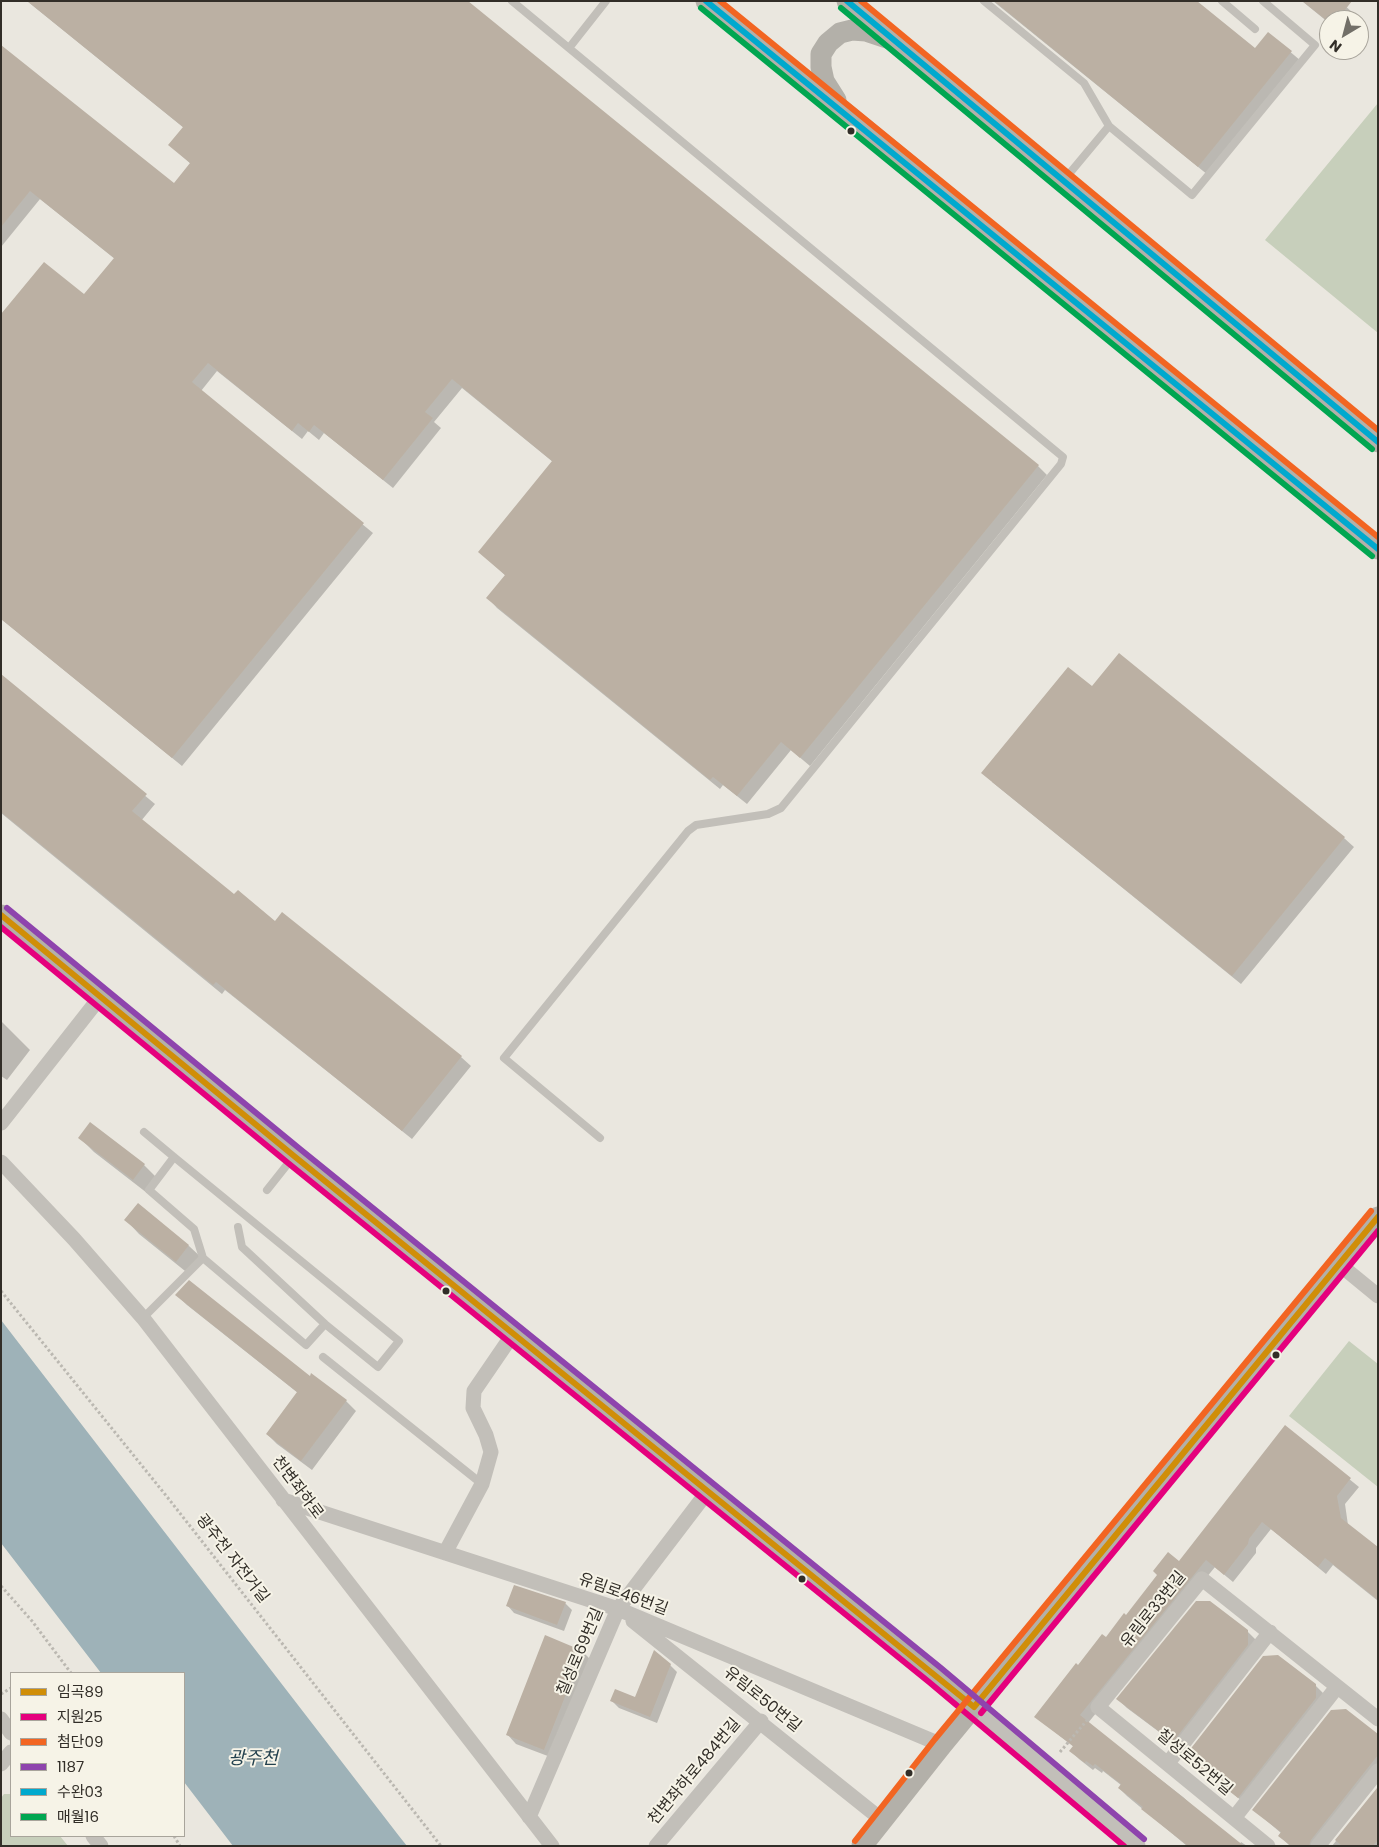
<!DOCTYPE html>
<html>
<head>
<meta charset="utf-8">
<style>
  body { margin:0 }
  #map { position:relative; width:1379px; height:1847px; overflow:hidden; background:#eae7df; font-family:Poppins,"Noto Sans KR",sans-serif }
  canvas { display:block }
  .frame { position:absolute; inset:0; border:2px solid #322e28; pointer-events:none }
  .legend { position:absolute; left:10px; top:1672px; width:175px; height:165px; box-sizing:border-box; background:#f6f3e7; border:1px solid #a8a49b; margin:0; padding:6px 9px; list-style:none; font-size:15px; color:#322e28 }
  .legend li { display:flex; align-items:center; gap:10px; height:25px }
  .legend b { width:25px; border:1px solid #a8a49b }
  .north { position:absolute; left:1319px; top:10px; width:50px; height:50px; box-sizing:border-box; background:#f6f3e7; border:1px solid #a8a49b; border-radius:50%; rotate:217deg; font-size:14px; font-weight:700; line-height:20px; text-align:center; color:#322e28 }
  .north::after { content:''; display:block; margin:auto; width:18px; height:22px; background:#726f68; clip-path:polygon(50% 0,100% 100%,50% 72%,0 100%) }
</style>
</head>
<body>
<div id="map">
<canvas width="1379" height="1847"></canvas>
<div class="frame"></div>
<ul class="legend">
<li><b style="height:6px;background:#d08e08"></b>임곡89</li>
<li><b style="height:6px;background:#e5007d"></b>지원25</li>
<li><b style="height:6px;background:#f26522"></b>첨단09</li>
<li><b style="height:6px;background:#8e44ad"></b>1187</li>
<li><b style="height:6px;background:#00a9ce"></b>수완03</li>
<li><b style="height:6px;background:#00a651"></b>매월16</li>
</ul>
<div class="north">N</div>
</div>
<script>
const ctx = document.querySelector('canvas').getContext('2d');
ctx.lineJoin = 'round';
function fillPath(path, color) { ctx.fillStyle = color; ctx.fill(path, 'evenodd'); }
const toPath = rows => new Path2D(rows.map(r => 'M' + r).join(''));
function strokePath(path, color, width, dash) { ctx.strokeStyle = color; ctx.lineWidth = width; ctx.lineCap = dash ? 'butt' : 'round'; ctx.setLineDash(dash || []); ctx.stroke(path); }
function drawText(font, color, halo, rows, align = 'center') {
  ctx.font = font + ' Poppins,"Noto Sans KR",sans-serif'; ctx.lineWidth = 4; ctx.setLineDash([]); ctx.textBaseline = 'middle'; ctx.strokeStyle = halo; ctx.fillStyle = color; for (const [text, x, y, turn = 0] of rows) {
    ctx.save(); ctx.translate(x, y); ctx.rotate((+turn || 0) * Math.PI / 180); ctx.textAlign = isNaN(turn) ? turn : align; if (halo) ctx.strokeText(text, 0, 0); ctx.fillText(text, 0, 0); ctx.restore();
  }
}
const green = toPath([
  [1378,103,1378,333,1265,240],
  [1349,1341,1378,1364,1378,1487,1289,1416],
  [4,1794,11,1794,11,1836,60,1836,68,1846,1,1846,1,1798]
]);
const water = toPath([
  [1,1320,399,1836,407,1846,233,1846,184,1782,184,1673,101,1673,1,1543]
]);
const shadow = toPath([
  [27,1,466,1,1038,466,1047,475,810,766,791,750,747,804,723,785,720,789,497,608,488,598,506,576,480,552,553,462,462,388,434,422,441,428,393,488,324,433,319,440,308,431,302,439,217,371,201,391,373,533,182,766,1,619,85,296,115,259,40,199,1,247,1,47,174,185,191,164,170,145,184,128],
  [993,1,1195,1,1255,50,1268,33,1301,61,1208,175],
  [1302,1,1340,1,1355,15,1351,20,1329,20,1329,23],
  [1,676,155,804,141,821,234,896,276,922,283,914,461,1057,471,1066,412,1139,225,990,222,994,1,813],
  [1092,688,1344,838,1354,847,1241,984,992,782],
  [1,1021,30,1050,7,1080,1,1076],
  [80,1138,144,1165,158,1179,147,1193,94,1152],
  [138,1204,189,1246,203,1259,190,1275,139,1234,126,1220],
  [177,1295,310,1377,346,1401,356,1411,312,1470,277,1444,267,1434,298,1393,187,1305],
  [1285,1427,1359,1487,1345,1504,1348,1525,1378,1549,1378,1601,1333,1565,1326,1574,1271,1529,1256,1548,1256,1553,1233,1582,1215,1567,1088,1723,1183,1797,1205,1817,1240,1844,1241,1842,1247,1846,1187,1846,1127,1796,1119,1788,1121,1785,1103,1771,1102,1773,1095,1768,1093,1770,1079,1759,1071,1751,1074,1747,1036,1717,1078,1667,1179,1562],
  [565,1603,572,1610,564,1631,514,1613,508,1606],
  [1247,1631,1256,1640,1182,1749,1127,1708,1118,1699],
  [546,1637,583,1652,592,1661,553,1758,516,1744,507,1734],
  [670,1665,677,1672,657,1723,619,1708,612,1701,636,1699],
  [1315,1685,1324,1694,1247,1805,1196,1764],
  [1378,1735,1378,1775,1322,1846,1290,1846,1279,1835,1281,1833,1254,1810],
  [1378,1788,1378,1846,1332,1846]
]);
const building = toPath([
  [27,1,468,1,1039,465,800,758,781,742,737,796,713,777,710,780,486,598,505,575,478,552,552,461,452,379,425,412,433,418,383,480,314,425,309,432,298,423,292,431,208,363,192,382,364,523,172,758,1,619,1,314,44,262,84,294,114,258,30,191,1,227,1,45,174,183,190,163,168,145,183,127],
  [994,1,1197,1,1255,48,1268,32,1292,51,1198,167],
  [1302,1,1352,1,1337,20,1326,20],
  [1119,653,1345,837,1232,976,981,773,1068,667,1092,686],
  [1,674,147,794,132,811,234,894,238,890,275,921,282,912,462,1056,402,1131,216,982,213,985,1,812],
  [90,1122,145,1164,133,1180,78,1138],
  [138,1203,189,1245,176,1262,124,1220],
  [189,1280,310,1376,311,1373,347,1400,301,1461,266,1434,297,1392,175,1295],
  [1285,1425,1351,1478,1337,1496,1341,1518,1378,1547,1378,1600,1325,1558,1318,1567,1262,1522,1249,1539,1248,1544,1224,1575,1206,1560,1080,1715,1244,1846,1188,1846,1141,1809,1143,1807,1118,1788,1121,1784,1095,1764,1093,1766,1086,1761,1085,1763,1069,1751,1073,1746,1034,1717,1076,1663,1078,1665,1102,1634,1106,1637,1124,1613,1126,1615,1157,1575,1153,1571,1168,1552,1179,1561],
  [514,1585,566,1602,557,1625,506,1606],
  [1196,1601,1210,1601,1248,1630,1248,1645,1173,1742,1116,1699],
  [545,1635,583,1651,544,1750,506,1735],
  [654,1650,671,1664,650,1717,610,1701,615,1689,635,1697],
  [1278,1655,1316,1684,1316,1698,1238,1798,1185,1756,1263,1656],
  [1346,1709,1378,1734,1378,1755,1311,1840,1309,1846,1291,1846,1278,1836,1281,1832,1252,1810,1331,1710],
  [1377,1788,1378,1840,1373,1846,1342,1846,1335,1840]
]);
const path = toPath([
  [1,1291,168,1498,441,1846],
  [1,1586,32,1621,71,1673],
  [1,1694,11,1688],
  [1060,1752,1088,1719],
  [174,1836,180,1846]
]);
const lane = toPath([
  [512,1,1063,457,1061,464,781,808,768,814,696,825,688,831,504,1058,600,1138],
  [984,1,1084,83,1109,126,1192,195,1315,45,1263,1],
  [1222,1,1255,29],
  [569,48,606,1],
  [1064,180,1109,126],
  [144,1132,174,1157],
  [174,1157,399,1341,378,1367,325,1324,306,1345,203,1258,194,1229,149,1190,174,1157],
  [267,1190,294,1156],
  [238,1227,242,1247,325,1324],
  [143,1318,203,1258],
  [323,1357,482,1484]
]);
const street = toPath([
  [1,1123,101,996],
  [1,1162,74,1239,143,1318,552,1846],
  [1339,1264,1378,1296],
  [283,1500,618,1609,942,1745],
  [445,1553,482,1484,491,1452,486,1435,473,1408,474,1391,513,1334],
  [633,1621,882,1820],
  [974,1707,1138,1846],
  [1,1719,11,1733],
  [1168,1763,1270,1632],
  [1,1764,11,1752],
  [529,1817,618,1609,708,1491],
  [1234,1818,1337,1687],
  [93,1836,101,1846],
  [656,1846,761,1721],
  [1268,1846,1098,1707,1202,1579,1378,1719],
  [1318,1846,1378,1771]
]);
const secondary = toPath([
  [706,1,844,112,1378,549],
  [847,1,1378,442],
  [836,100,824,81,821,67,821,54,828,43,840,33,852,30,866,31,887,38],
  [1,915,294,1156,974,1707],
  [862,1846,942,1745,1378,1217]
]);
const bus1 = toPath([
  [1,915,294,1156,974,1707],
  [974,1707,1378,1217]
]);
const bus2 = toPath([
  [1,927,288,1163,929,1682,1124,1846],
  [981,1713,1378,1231]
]);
const bus3 = toPath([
  [720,1,1378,537],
  [861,1,1378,430],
  [855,1841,935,1739,1371,1211]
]);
const bus4 = toPath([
  [7,908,300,1149,941,1668,1144,1839]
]);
const bus5 = toPath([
  [706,1,1378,549],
  [847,1,1378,442]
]);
const bus6 = toPath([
  [701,8,1372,556],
  [841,8,1372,449]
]);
const markers = [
  [851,131,4.5,"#322e28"],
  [446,1291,4.5,"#322e28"],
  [1276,1355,4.5,"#322e28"],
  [802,1579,4.5,"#322e28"],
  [909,1773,4.5,"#322e28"]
];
const streetNames = [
  ["천변좌하로",297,1488,53],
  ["광주천 자전거길",232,1559,52],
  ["유림로46번길",623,1595,20],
  ["유림로33번길",1154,1610,-51],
  ["칠성로69번길",581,1652,-67],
  ["유림로50번길",762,1700,39],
  ["칠성로52번길",1194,1763,40],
  ["천변좌하로484번길",695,1772,-50]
];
const waterNames = [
  ["광주천",253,1759]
];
fillPath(green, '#c7cfbb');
fillPath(water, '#9eb2b8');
fillPath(shadow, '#0003');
fillPath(building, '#bbb0a3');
strokePath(path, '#bbb8b1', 3, [2.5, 2.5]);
strokePath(lane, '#c2bfb9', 8);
strokePath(street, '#c2bfb9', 15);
strokePath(secondary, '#b3b0a9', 21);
strokePath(bus1, '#d08e08', 6);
strokePath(bus2, '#e5007d', 6);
strokePath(bus3, '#f26522', 6);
strokePath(bus4, '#8e44ad', 6);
strokePath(bus5, '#00a9ce', 6);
strokePath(bus6, '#00a651', 6);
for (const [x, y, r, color] of markers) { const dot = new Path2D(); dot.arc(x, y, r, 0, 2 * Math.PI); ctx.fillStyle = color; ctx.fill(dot); strokePath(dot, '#f6f3e7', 2); }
drawText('16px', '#322e28', '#f6f3e7', streetNames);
drawText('italic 18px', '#23414e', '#f6f3e7', waterNames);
</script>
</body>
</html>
